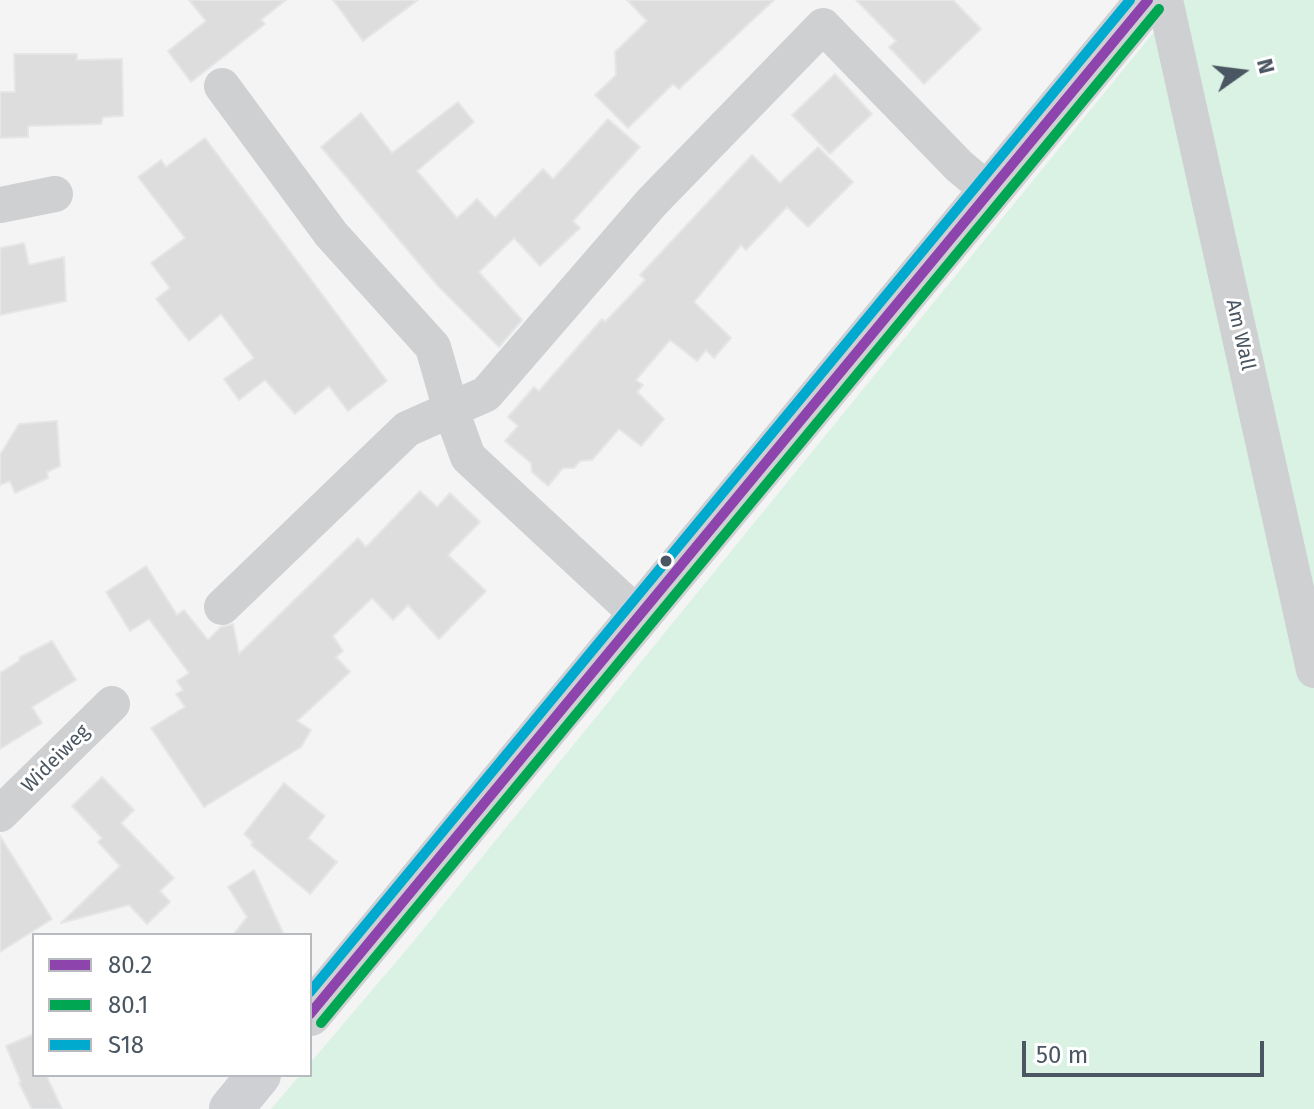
<!DOCTYPE html>
<html>
<head>
<meta charset="utf-8">
<style>
  body { margin:0 }
  #map { position:relative; width:1314px; height:1109px; overflow:hidden; background:#f4f4f4; font-family:"Fira Sans",sans-serif }
  canvas { display:block }
  .legend { position:absolute; left:32px; top:933px; width:280px; height:144px; box-sizing:border-box; background:#fff; border:2px solid #b7bbc0; margin:0; padding:10px 14px; list-style:none; font-size:24px; color:#4a5661 }
  .legend li { display:flex; align-items:center; gap:16px; height:40px }
  .legend b { width:40px; border:2px solid #b7bbc0 }
  .north { position:absolute; left:1202px; top:32px; width:80px; height:80px; -webkit-text-stroke:6px #fff; paint-order:stroke; rotate:76deg; font-size:22px; font-weight:700; line-height:32px; text-align:center; color:#4a5661 }
  .north::after { content:''; display:block; margin:auto; width:28px; height:36px; background:#4a5661; clip-path:polygon(50% 0,100% 100%,50% 72%,0 100%) }
  .scale { position:absolute; left:1022px; top:1041px; width:242px; height:36px; box-sizing:border-box; border:4px solid #4a5661; border-top:0; padding-left:10px; font-size:24px; line-height:28px; white-space:nowrap; color:#4a5661; -webkit-text-stroke:6px #fff; paint-order:stroke }
</style>
</head>
<body>
<div id="map">
<canvas width="1314" height="1109"></canvas>
<ul class="legend">
<li><b style="height:10px;background:#8e44ad"></b>80.2</li>
<li><b style="height:10px;background:#00a651"></b>80.1</li>
<li><b style="height:10px;background:#00a9ce"></b>S18</li>
</ul>
<div class="north">N</div>
<div class="scale">50 m</div>
</div>
<script>
const ctx = document.querySelector('canvas').getContext('2d');
ctx.lineJoin = 'round';
function fillPath(path, color) { ctx.fillStyle = color; ctx.fill(path, 'evenodd'); }
const toPath = rows => new Path2D(rows.map(r => 'M' + r).join(''));
function strokePath(path, color, width, dash) { ctx.strokeStyle = color; ctx.lineWidth = width; ctx.lineCap = dash ? 'butt' : 'round'; ctx.setLineDash(dash || []); ctx.stroke(path); }
function drawText(font, color, halo, rows, align = 'center') {
  ctx.font = font + ' "Fira Sans",sans-serif'; ctx.lineWidth = 6; ctx.setLineDash([]); ctx.textBaseline = 'middle'; ctx.strokeStyle = halo; ctx.fillStyle = color; for (const [text, x, y, turn = 0] of rows) {
    ctx.save(); ctx.translate(x, y); ctx.rotate((+turn || 0) * Math.PI / 180); ctx.textAlign = isNaN(turn) ? turn : align; if (halo) ctx.strokeText(text, 0, 0); ctx.fillText(text, 0, 0); ctx.restore();
  }
}
const green = toPath([
  [1180,0,1314,0,1314,1109,271,1109,300,1075,310,1075,310,1063,408,948]
]);
const building = toPath([
  [189,0,286,0,261,20,265,24,191,82,168,51,206,21,189,0],
  [333,0,418,0,363,41,333,0],
  [627,0,774,0,679,89,673,84,628,128,595,95,616,75,615,52,647,21,627,0],
  [856,0,953,0,981,29,924,84,889,47,896,41,856,0],
  [14,54,77,54,77,60,122,59,123,116,103,117,101,124,28,126,28,137,0,138,0,92,15,92,14,54],
  [835,74,872,114,830,154,792,115,835,74],
  [458,102,474,122,417,171,457,218,477,199,495,218,543,169,553,179,608,119,640,147,573,221,580,228,540,266,514,238,479,272,522,320,499,347,438,286,321,147,361,113,392,153,458,102],
  [205,138,387,381,348,411,329,386,295,414,265,380,239,400,224,379,254,358,221,314,189,341,156,299,170,288,151,263,185,238,138,177,161,160,166,167,205,138],
  [818,147,853,182,808,227,787,207,746,250,741,245,694,302,731,338,714,358,706,350,697,361,670,340,636,380,643,385,637,392,664,419,641,446,619,429,592,460,580,461,574,468,563,468,548,486,532,472,531,463,505,441,518,426,508,417,534,387,539,391,602,319,605,322,645,280,640,275,752,155,780,183,818,147],
  [24,243,29,265,64,257,66,301,0,315,0,248,24,243],
  [57,421,60,466,47,472,48,478,15,493,10,481,0,485,0,455,19,424,57,421],
  [420,491,437,507,450,493,480,522,448,555,486,591,439,639,408,605,393,620,372,598,333,636,343,651,336,657,350,672,297,721,311,730,301,747,204,807,151,728,185,707,176,694,183,690,177,681,189,673,149,619,130,631,106,592,146,566,177,615,184,610,208,640,221,627,233,624,239,654,358,538,366,547,420,491],
  [52,641,76,680,32,707,42,723,0,749,0,673,19,661,20,657,52,641],
  [102,777,134,810,121,823,174,878,160,891,170,902,147,924,129,905,61,923,120,866,98,842,102,838,72,806,102,777],
  [284,783,325,816,308,838,337,862,310,894,251,845,253,842,244,834,284,783],
  [0,836,52,919,0,952,0,836],
  [254,870,284,935,233,935,247,917,228,887,254,870],
  [34,1034,34,1075,46,1075,62,1109,32,1109,19,1083,21,1082,6,1046,34,1034]
]);
const street = toPath([
  [1165,0,1314,670],
  [222,86,331,234,433,347,451,410,468,457,639,616],
  [0,205,55,194],
  [222,607,407,429,486,394,652,202,823,26,959,166,990,192],
  [0,814,112,704]
]);
const secondary = toPath([
  [310,1014,1148,0],
  [231,1109,259,1075]
]);
const bus1 = toPath([
  [310,1014,1148,0]
]);
const bus2 = toPath([
  [321,1023,1159,9]
]);
const bus3 = toPath([
  [310,992,1130,0]
]);
const markers = [
  [666,561,7,"#4a5661"]
];
const streetNames = [
  ["Am Wall",1240,335,77],
  ["Wideiweg",56,759,-45]
];
fillPath(green, '#d9f2e3');
fillPath(building, '#ddddde');
strokePath(building, '#e5e6e7', 2);
strokePath(street, '#ced0d2', 36);
strokePath(secondary, '#ced0d4', 44);
strokePath(bus1, '#8e44ad', 10);
strokePath(bus2, '#00a651', 10);
strokePath(bus3, '#00a9ce', 10);
for (const [x, y, r, color] of markers) { const dot = new Path2D(); dot.arc(x, y, r, 0, 2 * Math.PI); ctx.fillStyle = color; ctx.fill(dot); strokePath(dot, '#fff', 3); }
drawText('20px', '#4a5661', '#fff', streetNames);
</script>
</body>
</html>
